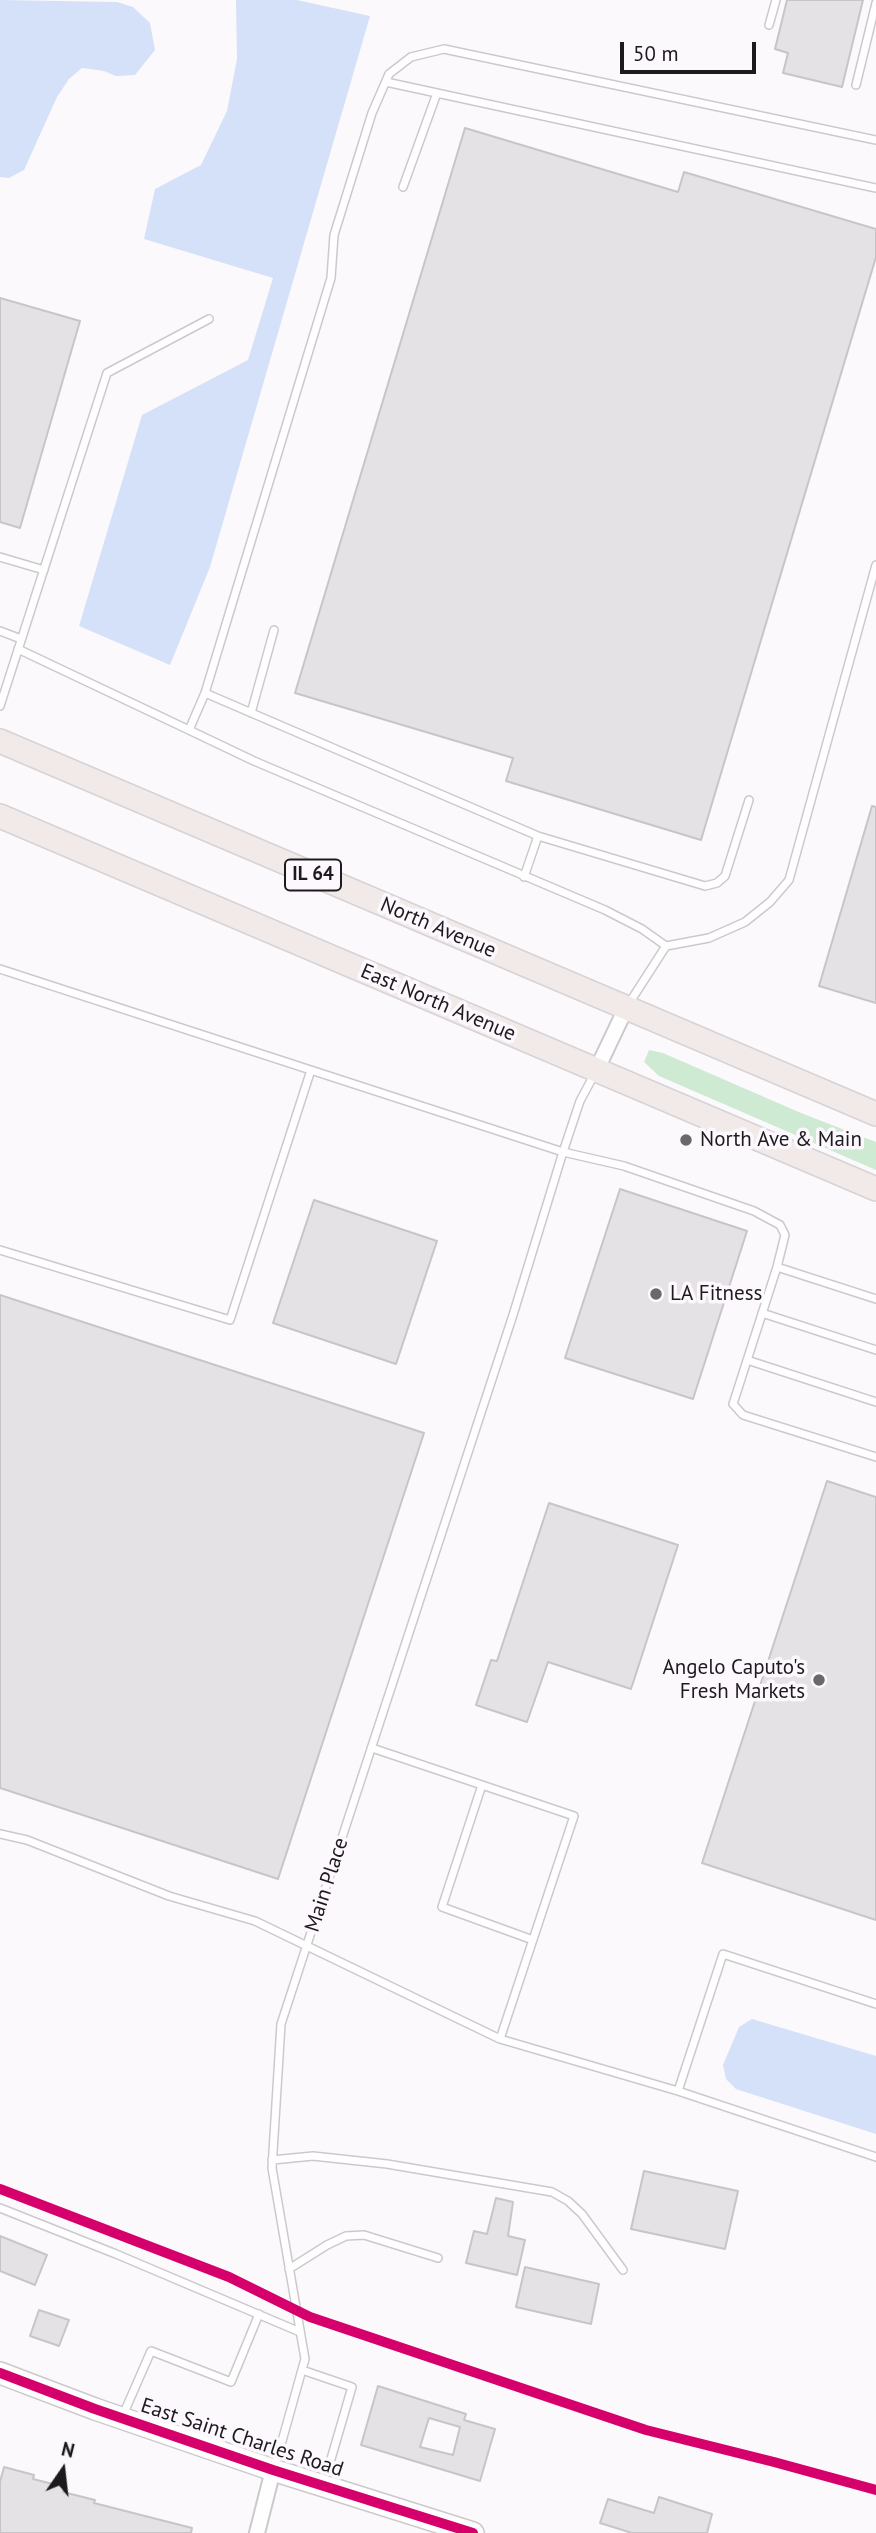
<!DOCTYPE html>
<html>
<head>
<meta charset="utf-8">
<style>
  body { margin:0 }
  #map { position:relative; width:876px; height:2533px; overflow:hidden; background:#fcf9fd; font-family:"PT Sans",sans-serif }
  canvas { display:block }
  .north { position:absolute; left:28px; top:2435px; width:70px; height:70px; -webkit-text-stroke:5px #fdf8fe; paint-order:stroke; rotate:14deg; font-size:19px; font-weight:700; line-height:28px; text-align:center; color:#1d1a1e }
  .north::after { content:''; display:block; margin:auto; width:24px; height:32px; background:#1d1a1e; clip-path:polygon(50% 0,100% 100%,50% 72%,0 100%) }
  .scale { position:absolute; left:620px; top:42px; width:136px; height:32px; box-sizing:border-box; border:4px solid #1d1a1e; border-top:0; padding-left:9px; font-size:21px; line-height:24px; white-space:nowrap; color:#1d1a1e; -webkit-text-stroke:5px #fdf8fe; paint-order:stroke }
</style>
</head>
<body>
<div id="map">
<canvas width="876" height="2533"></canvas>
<div class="north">N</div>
<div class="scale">50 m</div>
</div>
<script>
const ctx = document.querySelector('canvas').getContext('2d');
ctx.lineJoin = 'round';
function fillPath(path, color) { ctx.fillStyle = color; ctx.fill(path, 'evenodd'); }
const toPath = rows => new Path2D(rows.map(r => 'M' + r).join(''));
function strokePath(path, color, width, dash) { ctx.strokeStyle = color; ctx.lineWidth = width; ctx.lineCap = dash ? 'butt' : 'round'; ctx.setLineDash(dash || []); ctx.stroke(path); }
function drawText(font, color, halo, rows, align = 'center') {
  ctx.font = font + ' "PT Sans",sans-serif'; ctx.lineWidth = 7; ctx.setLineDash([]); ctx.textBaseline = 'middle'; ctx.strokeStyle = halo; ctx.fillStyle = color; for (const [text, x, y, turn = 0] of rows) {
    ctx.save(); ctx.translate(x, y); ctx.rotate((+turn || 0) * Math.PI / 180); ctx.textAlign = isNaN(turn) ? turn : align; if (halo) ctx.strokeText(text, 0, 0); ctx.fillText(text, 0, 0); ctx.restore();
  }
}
const green = toPath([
  [649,1050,663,1053,801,1113,876,1142,876,1170,659,1076,644,1062]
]);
const water = toPath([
  [0,0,117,2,133,7,150,23,155,50,135,75,116,76,104,71,82,68,69,79,57,97,24,170,9,178,0,177],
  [236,0,297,0,370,16,210,567,170,665,79,626,142,415,248,360,273,278,144,239,155,189,201,165,227,111,237,59],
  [752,2019,876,2056,876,2134,736,2089,726,2079,723,2065,739,2027]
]);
const building = toPath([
  [787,0,863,0,842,87,783,73,788,53,775,49,787,0],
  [465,128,678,192,684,172,876,229,876,257,701,840,506,781,513,758,295,693,465,128],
  [0,298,80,321,20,528,0,522,0,298],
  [872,806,876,807,876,1003,819,986,872,806],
  [620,1189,747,1231,693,1399,565,1358,620,1189],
  [314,1200,437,1241,396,1364,273,1323,314,1200],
  [0,1295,424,1433,278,1879,0,1788,0,1295],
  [827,1481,876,1497,876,1920,702,1863,827,1481],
  [549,1503,678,1545,631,1689,548,1662,527,1722,476,1705,491,1660,497,1661,549,1503],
  [644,2171,738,2191,725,2249,631,2229,644,2171],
  [496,2198,513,2202,508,2236,525,2240,517,2275,466,2263,474,2231,487,2234,496,2198],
  [0,2236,47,2255,35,2285,0,2271,0,2236],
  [525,2267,599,2284,591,2324,516,2307,525,2267],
  [39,2310,69,2320,59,2346,30,2336,39,2310],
  [378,2386,466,2414,464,2420,495,2429,480,2481,361,2445,378,2386],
  [429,2418,460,2427,453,2455,420,2447,429,2418],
  [4,2467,34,2475,33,2479,65,2487,63,2492,95,2500,94,2503,192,2528,191,2533,0,2533,0,2482,4,2467],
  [659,2497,712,2514,707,2533,632,2533,600,2523,608,2499,654,2513,659,2497]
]);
const lane = toPath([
  [769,25,776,0],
  [386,82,876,188],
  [856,85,876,3],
  [403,187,437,93],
  [0,557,44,570],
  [0,631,21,639],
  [18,649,189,730,205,693,331,278,334,235,372,113,389,74,411,57,444,49,876,140],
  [205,693,538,836,705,886,717,883,725,876,749,800],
  [0,706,107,373,209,319],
  [251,713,274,630],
  [189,730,254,761,605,910,642,929,666,946],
  [524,877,538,836],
  [0,969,563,1152,624,1166,754,1211,780,1225,785,1235,777,1267,876,1299],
  [628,1005,666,946,709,938,745,922,770,902,789,880,876,565],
  [0,1250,230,1320,311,1070],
  [777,1267,733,1404,743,1415,876,1457],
  [762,1313,876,1350],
  [747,1360,876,1402],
  [372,1748,574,1816,500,2039],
  [482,1785,442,1907,533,1940],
  [0,1834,27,1840,169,1896,255,1921,500,2039,678,2091,876,2157],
  [678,2091,723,1954,876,2004],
  [272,2160,313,2156,387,2164,552,2192,568,2201,582,2214,623,2270],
  [0,2208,116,2254,300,2332],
  [289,2269,327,2245,346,2236,364,2235,438,2258],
  [302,2370,352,2387,331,2459],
  [123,2415,151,2351,231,2382,259,2314],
  [275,2466,305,2359,272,2168,281,2024,513,1315,563,1152,580,1101,595,1073]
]);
const street = toPath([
  [597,1069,626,1008],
  [257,2533,273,2470]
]);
const secondary = toPath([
  [0,2373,95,2409,273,2470,473,2533]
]);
const primary = toPath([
  [0,741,876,1114],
  [0,816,876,1189]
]);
const cycleway = toPath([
  [0,2189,229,2277,310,2317,646,2430,774,2462,876,2490],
  [0,2373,95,2409,273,2470,473,2533]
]);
const markers = [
  [686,1140,7,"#6b686c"],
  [656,1294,7,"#6b686c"],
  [819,1680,7,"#6b686c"]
];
const shields = [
  [313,875,56]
];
const shieldNames = [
  ["IL 64",313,875]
];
const streetNames = [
  ["North Avenue",438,928,23],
  ["East North Avenue",438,1003,23],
  ["Main Place",327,1885,-72],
  ["East Saint Charles Road",242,2438,18]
];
const poiNames = [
  ["North Ave & Main",700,1140],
  ["LA Fitness",670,1294],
  ["Angelo Caputo's",805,1668,"right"],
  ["Fresh Markets",805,1692,"right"]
];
fillPath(green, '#cfead3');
fillPath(water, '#d5e1f8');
fillPath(building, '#e5e2e5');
strokePath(building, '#c8c5c8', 2);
strokePath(lane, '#ccc9cd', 10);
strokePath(street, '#ccc9cd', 18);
strokePath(secondary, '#ccc9cd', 24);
strokePath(primary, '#d6d3d6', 26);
strokePath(lane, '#fffeff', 7);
strokePath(street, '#fffeff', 14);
strokePath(secondary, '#fffeff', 21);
strokePath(primary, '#f1eae9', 23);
strokePath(cycleway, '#d6006c', 10);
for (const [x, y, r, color] of markers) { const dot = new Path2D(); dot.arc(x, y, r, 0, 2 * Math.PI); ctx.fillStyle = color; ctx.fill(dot); strokePath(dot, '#fdf8fe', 2.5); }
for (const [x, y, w] of shields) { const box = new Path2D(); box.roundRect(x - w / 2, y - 15.5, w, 31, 5); ctx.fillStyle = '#fdf8fe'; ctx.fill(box); strokePath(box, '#1d1a1e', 2); }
drawText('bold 19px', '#1d1a1e', null, shieldNames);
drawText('21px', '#1d1a1e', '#fdf8fe', streetNames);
drawText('21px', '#1d1a1e', '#fdf8fe', poiNames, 'left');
</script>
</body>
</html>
